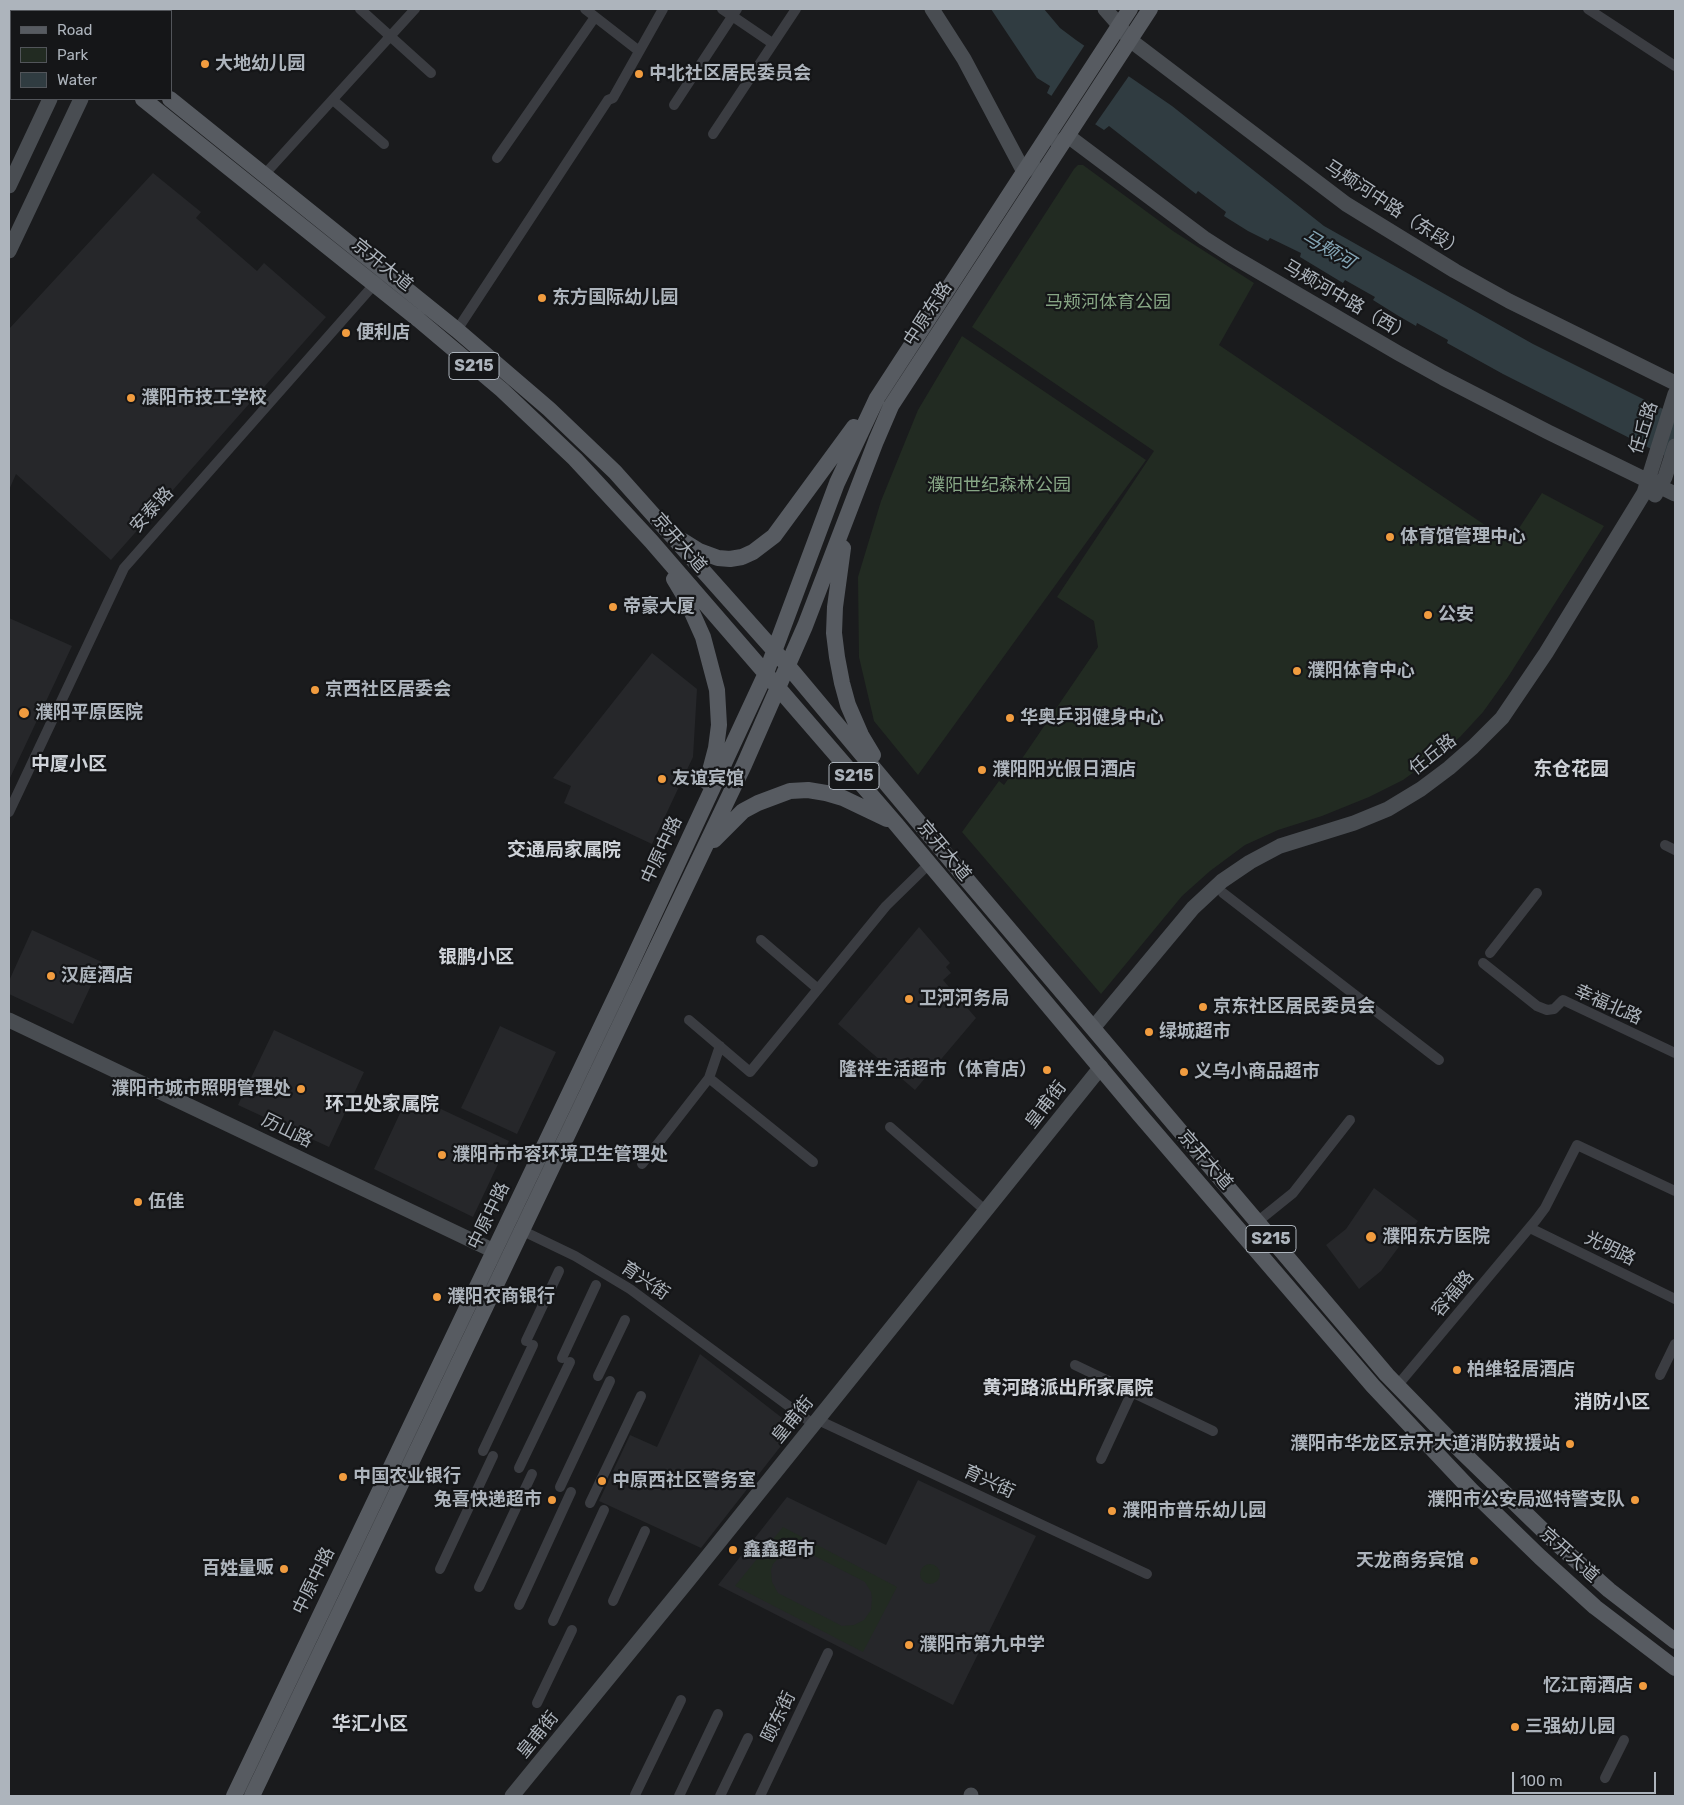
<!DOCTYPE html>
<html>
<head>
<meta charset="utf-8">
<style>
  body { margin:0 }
  #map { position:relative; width:1684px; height:1805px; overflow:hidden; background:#1a1b1d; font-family:Rubik,sans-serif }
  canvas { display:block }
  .frame { position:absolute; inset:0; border:10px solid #adb4bc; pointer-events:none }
  .legend { position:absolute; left:10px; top:10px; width:162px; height:90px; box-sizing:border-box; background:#151618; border:1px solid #52555a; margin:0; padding:6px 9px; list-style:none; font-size:15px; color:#adb4bc }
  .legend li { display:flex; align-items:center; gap:10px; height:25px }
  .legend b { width:25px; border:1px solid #52555a }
  .scale { position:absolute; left:1512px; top:1772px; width:144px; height:22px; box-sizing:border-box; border:2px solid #adb4bc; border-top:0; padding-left:6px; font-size:15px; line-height:18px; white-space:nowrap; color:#adb4bc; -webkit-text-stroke:4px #151618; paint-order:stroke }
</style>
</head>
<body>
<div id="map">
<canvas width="1684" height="1805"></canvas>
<div class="frame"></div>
<ul class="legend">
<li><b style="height:6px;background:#575b61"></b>Road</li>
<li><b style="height:14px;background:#222b22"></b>Park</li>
<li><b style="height:14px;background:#303c41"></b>Water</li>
</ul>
<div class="scale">100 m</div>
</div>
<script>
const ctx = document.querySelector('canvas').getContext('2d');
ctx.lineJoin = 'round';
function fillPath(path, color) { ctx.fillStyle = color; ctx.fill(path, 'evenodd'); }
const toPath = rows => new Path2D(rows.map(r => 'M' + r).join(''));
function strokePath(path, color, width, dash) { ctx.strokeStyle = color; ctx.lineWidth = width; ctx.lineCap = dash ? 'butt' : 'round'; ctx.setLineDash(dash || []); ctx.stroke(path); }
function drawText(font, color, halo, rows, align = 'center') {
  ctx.font = font + ' Rubik,"Noto Sans SC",sans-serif'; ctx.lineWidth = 4.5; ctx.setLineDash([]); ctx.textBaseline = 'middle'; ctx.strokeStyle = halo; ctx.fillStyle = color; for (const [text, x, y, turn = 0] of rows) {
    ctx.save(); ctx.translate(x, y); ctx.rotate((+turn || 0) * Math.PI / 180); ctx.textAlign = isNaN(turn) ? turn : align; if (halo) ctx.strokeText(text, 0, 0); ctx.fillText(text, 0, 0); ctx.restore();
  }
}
const built = toPath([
  [153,173,201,212,196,218,257,271,264,263,326,317,111,560,16,474,9,490,9,329],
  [9,618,72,646,9,780],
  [652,653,697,689,693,757,652,844,564,803,571,786,553,778],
  [919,927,950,963,946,967,951,973,943,980,976,1018,915,1090,838,1024],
  [32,930,102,962,73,1024,9,994,9,981],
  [500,1026,556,1052,517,1134,461,1108],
  [274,1030,364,1072,329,1147,238,1105],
  [409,1094,509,1141,473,1217,374,1169],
  [1374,1188,1418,1221,1381,1271,1359,1289,1326,1245,1346,1229],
  [700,1354,795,1428,701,1548,599,1501,630,1435,657,1447],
  [918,1480,1036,1536,953,1705,718,1585,787,1497,886,1545]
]);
const green = toPath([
  [1078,165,1083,165,1173,231,1254,283,1219,345,1510,542,1542,493,1604,526,1508,677,1483,712,1460,737,1435,757,1403,780,1369,797,1322,816,1278,830,1245,845,1210,871,1182,896,1101,994,962,832,999,781,1004,785,1098,647,1094,621,1057,597,1154,451,972,327,1074,169],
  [962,336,1146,460,918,775,874,721,859,657,858,577,881,501,918,410],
  [783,1527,897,1587,863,1652,735,1586],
  [795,1549,801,1549,865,1582,871,1592,872,1598,871,1610,864,1620,854,1625,842,1626,778,1593,772,1582,771,1570,773,1564,784,1552],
  '920 1574a10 10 0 1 1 20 0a10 10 0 1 1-20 0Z'
]);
const water = toPath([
  [991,9,1044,9,1060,28,1076,40,1172,106,1324,226,1533,344,1675,415,1675,461,1503,374,1447,343,1448,340,1417,323,1416,326,1397,315,1373,300,1375,297,1345,280,1343,283,1300,257,1301,253,1270,238,1268,241,1248,231,1224,216,1226,212,1198,191,1196,194,1109,126,1104,130,1047,93,1050,86,1037,78]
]);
const pier = toPath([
  [1086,43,1131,73,1094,126,1050,98]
]);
const street = toPath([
  [360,9,431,73],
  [585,9,639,51],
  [722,9,772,43],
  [1588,9,1675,66],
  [333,100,384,144],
  [674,105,737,9],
  [713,134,796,9],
  [497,158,595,17],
  [264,175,415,9],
  [457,330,608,100,613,98,663,9],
  [9,812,124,568,378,280],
  [1665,845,1675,850],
  [1223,893,1439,1060],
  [761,940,818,989],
  [1490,953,1537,893],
  [1483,963,1537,1006,1547,1010,1554,1009,1563,1000,1675,1053],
  [689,1020,750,1072,886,906,929,864],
  [709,1078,813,1162],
  [890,1127,986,1211],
  [642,1164,709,1078,720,1046],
  [1257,1222,1293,1193,1350,1120],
  [1530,1228,1675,1299],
  [523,1231,575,1256,630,1289,813,1424],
  [526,1341,559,1271],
  [562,1358,596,1285],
  [1075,1365,1213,1431],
  [1660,1375,1675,1344],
  [598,1376,625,1320],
  [1397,1386,1536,1220,1545,1208,1577,1145,1675,1191],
  [818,1420,1147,1574],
  [483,1451,533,1345],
  [1101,1459,1132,1392],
  [519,1468,570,1362],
  [560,1487,610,1381],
  [590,1503,641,1396],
  [440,1569,493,1456],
  [479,1587,532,1474],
  [613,1601,645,1531],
  [519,1605,571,1492],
  [553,1621,604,1510],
  [537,1703,572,1630],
  [1605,1778,1624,1740],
  [635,1795,681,1700],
  [679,1796,718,1714],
  [720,1796,748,1738],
  [760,1796,828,1653]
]);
const secondary = toPath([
  [932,9,964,59,1024,172,1033,165],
  [1105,9,1119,25,1130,40,1346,204,1455,271,1509,301,1675,383],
  [107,11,109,9],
  [142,11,144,9],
  [1058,144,1068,136,1204,238,1232,256,1398,353,1443,378,1548,432,1675,494],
  [9,186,50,99],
  [9,251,81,99],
  [1655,495,1665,477,1675,446],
  [9,1020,494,1251],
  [1093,1028,1193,908,1222,881,1250,862,1280,846,1354,823,1388,809,1421,789,1449,768,1473,747,1502,718,1546,653,1644,493,1675,394],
  [512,1796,687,1582,1101,1067],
  [971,1796,971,1795]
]);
const primary = toPath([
  [33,9,36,11],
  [59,9,62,11],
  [143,99,419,320,502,390,575,459,651,541,896,824,1140,1115,1373,1386,1471,1490,1540,1557,1595,1607,1675,1668],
  [170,99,457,330,549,409,615,472,788,666,968,881,1387,1375,1460,1450,1554,1541,1609,1590,1675,1641],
  [683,541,699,551,718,558,730,559,742,557,753,552,774,536,854,427],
  [843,548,835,607,834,633,837,657,842,683,848,705,861,735,873,755],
  [674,579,686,599,703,637,717,690,719,725,716,748,707,782],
  [714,840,743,811,758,803,790,791,808,790,826,793,843,798,887,819],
  [234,1796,623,981,766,673,837,483,877,398,1130,9],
  [252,1796,744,765,805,626,876,441,891,406,1150,9]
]);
const markers = [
  [205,64,5,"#f19c3f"],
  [639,74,5,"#f19c3f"],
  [542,298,5,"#f19c3f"],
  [346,333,5,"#f19c3f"],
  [131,398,5,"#f19c3f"],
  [1390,537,5,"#f19c3f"],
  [613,607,5,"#f19c3f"],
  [1428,615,5,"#f19c3f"],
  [1297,671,5,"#f19c3f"],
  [315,690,5,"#f19c3f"],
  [24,713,6,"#f19c3f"],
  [1010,718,5,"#f19c3f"],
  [982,770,5,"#f19c3f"],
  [662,779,5,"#f19c3f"],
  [51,976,5,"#f19c3f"],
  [909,999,5,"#f19c3f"],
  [1203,1007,5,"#f19c3f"],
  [1149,1032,5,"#f19c3f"],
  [1047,1070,5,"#f19c3f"],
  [1184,1072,5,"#f19c3f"],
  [301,1089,5,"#f19c3f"],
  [442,1155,5,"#f19c3f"],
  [138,1202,5,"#f19c3f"],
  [1371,1237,6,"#f19c3f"],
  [437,1297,5,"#f19c3f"],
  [1457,1370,5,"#f19c3f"],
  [1570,1444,5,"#f19c3f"],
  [343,1477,5,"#f19c3f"],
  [602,1481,5,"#f19c3f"],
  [552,1500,5,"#f19c3f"],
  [1635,1500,5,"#f19c3f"],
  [1112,1511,5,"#f19c3f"],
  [733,1550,5,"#f19c3f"],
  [1474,1561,5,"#f19c3f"],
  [284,1569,5,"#f19c3f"],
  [909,1645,5,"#f19c3f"],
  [1643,1686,5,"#f19c3f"],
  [1515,1727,5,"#f19c3f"]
];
const shields = [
  [474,366,50],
  [854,776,50],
  [1271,1239,50]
];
const shieldNames = [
  ["S215",474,366],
  ["S215",854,776],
  ["S215",1271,1239]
];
const poiNames = [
  ["大地幼儿园",215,64],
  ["中北社区居民委员会",649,74],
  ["东方国际幼儿园",552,298],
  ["便利店",356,333],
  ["濮阳市技工学校",141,398],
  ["体育馆管理中心",1400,537],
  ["帝豪大厦",623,607],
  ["公安",1438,615],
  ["濮阳体育中心",1307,671],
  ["京西社区居委会",325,690],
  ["濮阳平原医院",35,713],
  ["华奥乒羽健身中心",1020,718],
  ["濮阳阳光假日酒店",992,770],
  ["友谊宾馆",672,779],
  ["汉庭酒店",61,976],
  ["卫河河务局",919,999],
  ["京东社区居民委员会",1213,1007],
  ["绿城超市",1159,1032],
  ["隆祥生活超市（体育店）",1037,1070,"right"],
  ["义乌小商品超市",1194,1072],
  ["濮阳市城市照明管理处",291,1089,"right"],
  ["濮阳市市容环境卫生管理处",452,1155],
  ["伍佳",148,1202],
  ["濮阳东方医院",1382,1237],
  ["濮阳农商银行",447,1297],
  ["柏维轻居酒店",1467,1370],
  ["濮阳市华龙区京开大道消防救援站",1560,1444,"right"],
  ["中国农业银行",353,1477],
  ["中原西社区警务室",612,1481],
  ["兔喜快递超市",542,1500,"right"],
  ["濮阳市公安局巡特警支队",1625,1500,"right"],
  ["濮阳市普乐幼儿园",1122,1511],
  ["鑫鑫超市",743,1550],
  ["天龙商务宾馆",1464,1561,"right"],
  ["百姓量贩",274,1569,"right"],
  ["濮阳市第九中学",919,1645],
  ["忆江南酒店",1633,1686,"right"],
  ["三强幼儿园",1525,1727]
];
const streetNames = [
  ["马颊河中路（东段）",1394,209,33],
  ["京开大道",382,265,39],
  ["马颊河中路（西）",1347,301,30],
  ["中原东路",928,314,-57],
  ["任丘路",1644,428,-72],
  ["安泰路",152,510,-48],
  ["京开大道",679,543,49],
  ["任丘路",1433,755,-38],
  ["中原中路",662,850,-65],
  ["京开大道",944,851,50],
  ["幸福北路",1608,1005,24],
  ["皇甫街",1046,1105,-52],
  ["历山路",287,1131,26],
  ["京开大道",1205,1160,49],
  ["中原中路",489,1216,-64],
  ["光明路",1610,1249,26],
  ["育兴街",645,1281,34],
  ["容福路",1453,1294,-50],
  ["皇甫街",793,1420,-51],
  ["育兴街",989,1482,25],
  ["京开大道",1569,1555,42],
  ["中原中路",314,1581,-64],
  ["颐东街",779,1717,-64],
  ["皇甫街",538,1735,-51]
];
const parkNames = [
  ["马颊河体育公园",1108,303],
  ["濮阳世纪森林公园",999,486]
];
const waterNames = [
  ["马颊河",1328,250,31]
];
const neighbourhoodNames = [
  ["中厦小区",69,765],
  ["东仓花园",1571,770],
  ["交通局家属院",564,851],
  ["银鹏小区",476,958],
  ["环卫处家属院",382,1105],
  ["黄河路派出所家属院",1068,1389],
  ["消防小区",1612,1403],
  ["华汇小区",370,1725]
];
fillPath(built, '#26272a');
fillPath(green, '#222b22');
fillPath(water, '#303c41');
fillPath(pier, '#1a1b1d');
strokePath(street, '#3b3d42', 10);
strokePath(secondary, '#494d52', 15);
strokePath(primary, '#575b61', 16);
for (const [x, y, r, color] of markers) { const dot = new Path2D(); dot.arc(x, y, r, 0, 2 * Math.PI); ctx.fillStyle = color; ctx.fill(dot); strokePath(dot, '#151618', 2); }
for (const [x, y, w] of shields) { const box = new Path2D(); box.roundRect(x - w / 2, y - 13.5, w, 27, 4); ctx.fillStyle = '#151618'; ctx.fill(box); strokePath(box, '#adb4bc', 1); }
drawText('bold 16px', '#adb4bc', null, shieldNames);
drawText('bold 18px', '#adb4bc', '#151618', poiNames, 'left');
drawText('18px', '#adb4bc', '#151618', streetNames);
drawText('18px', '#87a685', '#151618', parkNames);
drawText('italic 19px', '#85a6b6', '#151618', waterNames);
drawText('bold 19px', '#ced2d8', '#151618', neighbourhoodNames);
</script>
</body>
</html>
